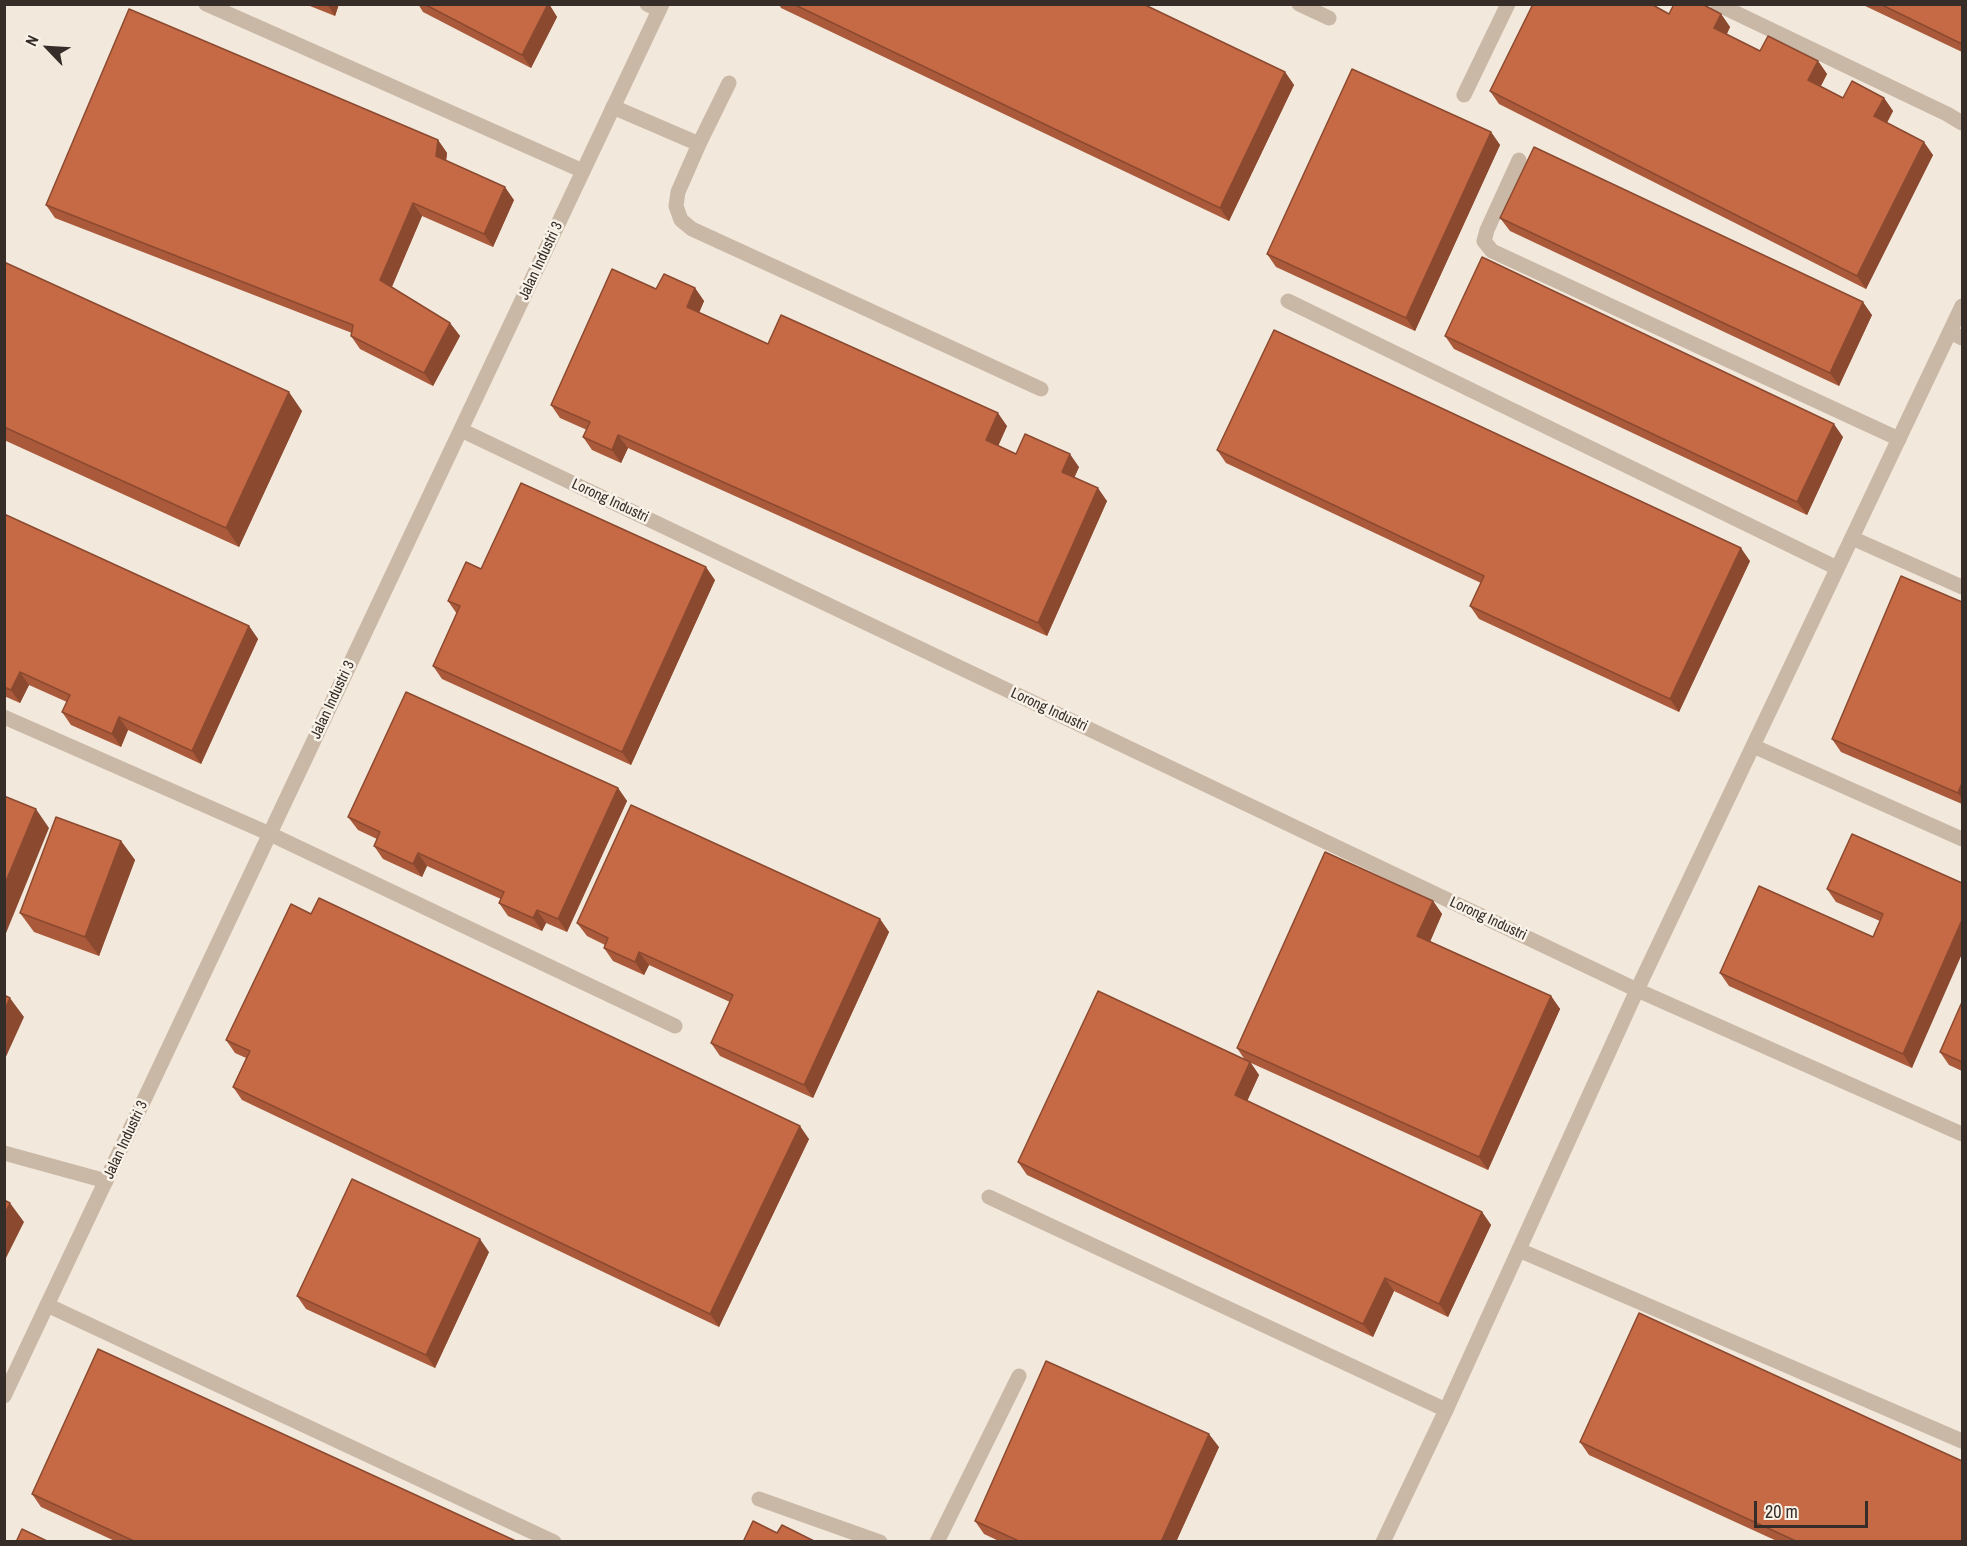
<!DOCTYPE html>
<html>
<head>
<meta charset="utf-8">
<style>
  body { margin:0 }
  #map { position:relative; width:1967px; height:1546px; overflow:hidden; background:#f2e8db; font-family:"Archivo Narrow",sans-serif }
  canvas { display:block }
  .frame { position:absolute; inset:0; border:6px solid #362d28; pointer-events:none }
  .north { position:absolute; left:18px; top:18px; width:60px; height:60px; -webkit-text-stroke:4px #f9f2e8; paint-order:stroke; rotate:295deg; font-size:16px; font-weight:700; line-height:24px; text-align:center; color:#362d28 }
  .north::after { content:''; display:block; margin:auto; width:21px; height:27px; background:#362d28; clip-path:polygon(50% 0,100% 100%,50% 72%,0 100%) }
  .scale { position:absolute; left:1754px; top:1501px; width:114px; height:27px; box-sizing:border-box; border:3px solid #362d28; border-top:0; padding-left:8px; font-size:18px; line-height:21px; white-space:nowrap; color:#362d28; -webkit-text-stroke:4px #f9f2e8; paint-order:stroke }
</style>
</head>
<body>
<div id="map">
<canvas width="1967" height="1546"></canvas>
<div class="frame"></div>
<div class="north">N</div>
<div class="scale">20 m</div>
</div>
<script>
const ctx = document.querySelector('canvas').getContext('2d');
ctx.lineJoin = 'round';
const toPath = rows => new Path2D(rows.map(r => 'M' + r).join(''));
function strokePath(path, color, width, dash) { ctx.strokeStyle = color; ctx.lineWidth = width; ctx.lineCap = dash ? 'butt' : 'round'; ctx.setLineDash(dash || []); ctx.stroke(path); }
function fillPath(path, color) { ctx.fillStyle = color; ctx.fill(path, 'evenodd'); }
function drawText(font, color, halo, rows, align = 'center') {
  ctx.font = font + ' "Archivo Narrow",sans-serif'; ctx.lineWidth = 5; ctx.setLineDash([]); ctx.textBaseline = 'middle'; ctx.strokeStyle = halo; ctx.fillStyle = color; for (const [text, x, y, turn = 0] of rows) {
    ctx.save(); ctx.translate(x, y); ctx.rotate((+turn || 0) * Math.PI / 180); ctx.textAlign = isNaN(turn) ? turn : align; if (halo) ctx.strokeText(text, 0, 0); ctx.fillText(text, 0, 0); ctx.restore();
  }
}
const service = toPath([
  [206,4,583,171],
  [647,4,659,10],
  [1299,4,1329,18],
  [1717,4,1947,114,1962,123],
  [729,83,699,144,678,192,676,206,681,220,692,229,1041,389],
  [1464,95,1508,4],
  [613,107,699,144],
  [1519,160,1487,230,1484,241,1492,251,1899,439],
  [1288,301,1837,568],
  [1950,332,1962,338],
  [1852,538,1962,587],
  [4,717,270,834,675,1026],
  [1753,746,1962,839],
  [4,1153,106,1181],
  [989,1197,1446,1410],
  [1519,1250,1962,1441],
  [47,1305,554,1542],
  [759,1499,880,1542],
  [937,1542,1019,1376]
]);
const minor = toPath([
  [461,430,1637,990,1962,1134],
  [4,1396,662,4],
  [1383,1542,1446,1410,1637,990,1962,306]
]);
const wall = toPath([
  [305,4,339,4,335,16],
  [418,4,549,4,557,17,531,68,423,12],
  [779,4,1143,4,1285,72,1294,85,1229,221,781,8],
  [1861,4,1962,4,1962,52],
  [1669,14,1721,14,1730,27,1727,34,1760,51,1818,61,1827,74,1821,86,1843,98,1884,98,1893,111,1887,123,1933,155,1866,289,1499,104,1490,91],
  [1491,132,1500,145,1415,331,1276,267,1267,254],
  [438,140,447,153,446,161,514,200,493,247,422,216,392,287,450,323,460,336,433,386,360,349,351,336,352,333,55,218,46,205],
  [1500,218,1872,315,1839,386,1510,231],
  [4,262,302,411,239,547,4,440],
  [695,288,704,301,699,313,768,344,1007,426,998,446,1016,454,1079,467,1074,478,1107,501,1047,636,628,448,621,463,592,450,583,437,587,430,560,418,551,405,656,289],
  [1445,336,1843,437,1807,515,1454,349],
  [1217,450,1750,561,1679,712,1479,619,1470,606,1481,583,1226,463],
  [4,514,249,626,258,639,201,764,128,730,121,747,71,725,62,712,67,702,29,685,20,703,4,696],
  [481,569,715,580,631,765,442,679,433,666,457,614,448,601],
  [1962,602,1962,804,1841,752,1832,739],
  [618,788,627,801,567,932,546,923,542,931,508,916,499,903,501,899,427,866,422,877,383,859,374,846,377,839,358,830,348,817],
  [121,841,135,860,99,956,34,932,20,913],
  [1962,883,1912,1068,1729,986,1720,973,1873,937,1880,921,1836,902,1827,889],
  [1433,901,1442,914,1430,941,1551,996,1560,1009,1488,1170,1251,1063,1259,1075,1247,1101,1482,1212,1491,1225,1448,1317,1394,1291,1373,1337,1027,1175,1018,1162,1245,1060,1237,1048],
  [311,914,809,1139,719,1327,242,1100,233,1087,246,1058,235,1053,226,1040],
  [880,919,889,932,813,1098,720,1056,711,1043,730,1002,649,965,644,975,613,961,604,948,605,945,587,936,577,923],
  [1962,1002,1962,1071,1949,1065,1940,1052],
  [489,1252,435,1368,306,1309,297,1296],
  [1580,1442,1962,1542,1779,1542,1589,1455],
  [1219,1447,1176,1542,1001,1542,984,1534,975,1521],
  [32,1494,518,1542,117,1542,41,1507]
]);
const shadedWall = toPath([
  [327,4,339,4,335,16],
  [548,4,549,4,557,17,531,68,522,55],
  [1721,14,1730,27,1723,41,1714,28],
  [1818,61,1827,74,1817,93,1808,80],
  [1285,72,1294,85,1229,221,1220,208],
  [1884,98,1893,111,1883,129,1874,116],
  [1491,132,1500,145,1415,331,1406,318],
  [438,140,447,153,445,169,436,156],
  [1924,142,1933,155,1866,289,1857,276],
  [505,187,514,200,493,247,484,234],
  [413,203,422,216,389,293,380,280],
  [695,288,704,301,696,320,687,307],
  [1863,302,1872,315,1839,386,1830,373],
  [450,323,460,336,433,386,424,373],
  [289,392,302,411,239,547,226,528],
  [998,413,1007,426,995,453,986,440],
  [1834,424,1843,437,1807,515,1797,502],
  [618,435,628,448,621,463,612,450],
  [1070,454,1079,467,1071,485,1062,472],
  [1098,488,1107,501,1047,636,1038,623],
  [1741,548,1750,561,1679,712,1670,699],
  [706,567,715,580,631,765,622,752],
  [249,626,258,639,201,764,192,751],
  [20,672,29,685,20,703,11,690],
  [119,717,128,730,121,747,112,734],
  [1962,783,1962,799,1958,793],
  [618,788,627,801,567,932,558,919],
  [36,809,49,828,4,938,4,886],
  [121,841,135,860,99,956,85,937],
  [418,853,427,866,422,877,413,864],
  [1433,901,1442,914,1427,949,1417,936],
  [537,910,546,923,542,931,533,918],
  [880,919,889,932,813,1098,804,1085],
  [1962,920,1962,954,1912,1068,1903,1054],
  [639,952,649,965,644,975,635,962],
  [1551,996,1560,1009,1488,1170,1479,1157],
  [10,998,24,1017,4,1061,4,1011],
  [1250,1062,1259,1075,1244,1108,1235,1095],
  [800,1126,809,1139,719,1327,710,1314],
  [10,1203,24,1222,4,1262,4,1215],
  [1482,1212,1491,1225,1448,1317,1439,1304],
  [480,1239,489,1252,435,1368,426,1355],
  [1385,1278,1394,1291,1373,1337,1363,1324],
  [1209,1434,1219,1447,1176,1542,1161,1542]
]);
const building = toPath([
  [424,4,548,4,522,55,424,4],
  [793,4,1143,4,1285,72,1220,208,793,4],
  [1533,4,1651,4,1669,14,1674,4,1702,4,1721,14,1714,28,1760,51,1768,36,1818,61,1808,80,1843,98,1852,81,1884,98,1874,116,1924,142,1857,276,1490,91,1533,4],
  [1880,4,1962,4,1962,44,1880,4],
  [129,9,438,140,436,156,505,187,484,234,413,203,380,280,450,323,424,373,351,336,353,325,46,205,129,9],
  [1352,69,1491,132,1406,318,1267,254,1352,69],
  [1534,147,1863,302,1830,373,1500,218,1534,147],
  [1482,257,1834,424,1797,502,1445,336,1482,257],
  [4,262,289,392,226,528,4,427,4,262],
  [612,269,656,289,664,274,695,288,687,307,768,344,781,315,998,413,986,440,1016,454,1025,434,1070,454,1062,472,1098,488,1038,623,618,435,612,450,583,437,590,422,551,405,612,269],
  [1274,330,1741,548,1670,699,1470,606,1484,576,1217,450,1274,330],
  [521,483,706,567,622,752,433,666,460,606,448,601,466,562,481,569,521,483],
  [4,514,249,626,192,751,119,717,112,734,62,712,70,695,20,672,11,690,4,687,4,514],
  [1901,576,1962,602,1962,783,1958,793,1832,739,1901,576],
  [406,692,618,788,558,919,537,910,533,918,499,903,504,892,418,853,413,864,374,846,380,832,348,817,406,692],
  [4,796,36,809,4,886,4,796],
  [631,805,880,919,804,1085,711,1043,733,995,639,952,635,962,604,948,608,938,577,923,631,805],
  [56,817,121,841,85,937,20,913,56,817],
  [1852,834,1962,883,1962,920,1903,1054,1720,973,1759,886,1873,937,1883,914,1827,889,1852,834],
  [1325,852,1433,901,1417,936,1551,996,1479,1157,1237,1048,1325,852],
  [319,898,800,1126,710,1314,233,1087,250,1051,226,1040,291,904,311,914,319,898],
  [1098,991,1250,1062,1235,1095,1482,1212,1439,1304,1385,1278,1363,1324,1018,1162,1098,991],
  [4,995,10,998,4,1011,4,995],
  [1962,1002,1962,1062,1940,1052,1962,1002],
  [352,1179,480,1239,426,1355,297,1296,352,1179],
  [4,1200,10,1203,4,1215,4,1200],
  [1639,1313,1962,1461,1962,1542,1798,1542,1580,1442,1639,1313],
  [98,1349,518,1542,136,1542,32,1494,98,1349],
  [1046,1361,1209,1434,1161,1542,1021,1542,975,1521,1046,1361],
  [753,1521,777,1533,782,1525,816,1542,743,1542,753,1521],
  [22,1529,49,1542,16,1542,22,1529]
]);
const streetNames = [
  ["Jalan Industri 3",541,261,-65],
  ["Lorong Industri",610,501,25],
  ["Jalan Industri 3",333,700,-65],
  ["Lorong Industri",1049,710,25],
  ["Lorong Industri",1488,919,25],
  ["Jalan Industri 3",126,1140,-65]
];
strokePath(service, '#cab8a7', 15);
strokePath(minor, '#cab8a7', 15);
fillPath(wall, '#aa5a3b');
fillPath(shadedWall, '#8b4a30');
fillPath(building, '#c66945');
strokePath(building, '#8b4a30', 1.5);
drawText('15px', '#362d28', '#f9f2e8', streetNames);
</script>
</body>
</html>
